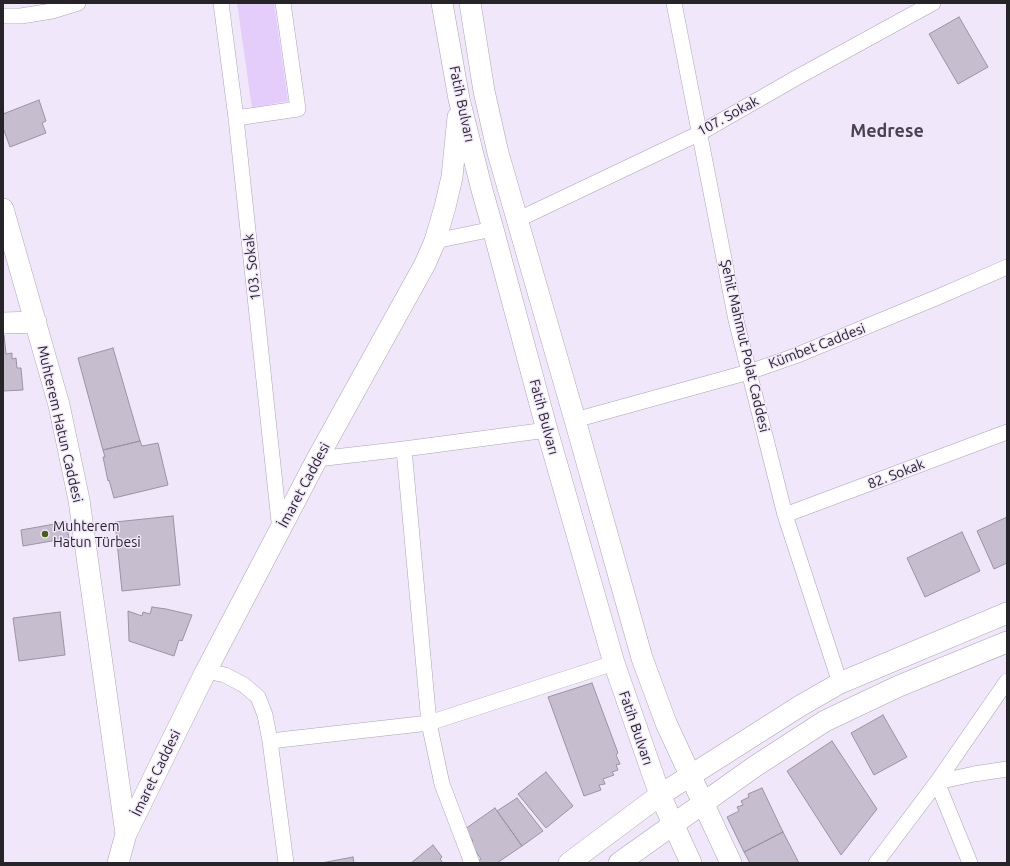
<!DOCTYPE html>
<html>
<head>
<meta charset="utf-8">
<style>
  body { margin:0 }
  #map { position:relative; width:1010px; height:866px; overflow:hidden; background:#f1e7fa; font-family:Ubuntu,sans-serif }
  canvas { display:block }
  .frame { position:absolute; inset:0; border:4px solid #262329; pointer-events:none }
</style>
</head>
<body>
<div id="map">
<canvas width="1010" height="866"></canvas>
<div class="frame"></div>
</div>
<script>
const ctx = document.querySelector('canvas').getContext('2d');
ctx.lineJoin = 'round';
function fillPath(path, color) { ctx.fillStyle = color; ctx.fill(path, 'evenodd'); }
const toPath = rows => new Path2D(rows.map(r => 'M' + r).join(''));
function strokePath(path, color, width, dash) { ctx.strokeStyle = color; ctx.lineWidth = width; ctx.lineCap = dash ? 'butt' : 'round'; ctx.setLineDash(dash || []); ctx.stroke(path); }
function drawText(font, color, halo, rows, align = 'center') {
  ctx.font = font + ' Ubuntu,sans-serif'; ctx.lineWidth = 3; ctx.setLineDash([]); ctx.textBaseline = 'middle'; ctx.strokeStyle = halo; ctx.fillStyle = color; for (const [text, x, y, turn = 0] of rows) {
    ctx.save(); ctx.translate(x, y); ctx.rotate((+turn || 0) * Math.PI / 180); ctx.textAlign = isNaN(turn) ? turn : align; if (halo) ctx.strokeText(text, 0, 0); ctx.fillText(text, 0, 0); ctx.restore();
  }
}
const green = toPath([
  [237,3,274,3,288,101,252,108]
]);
const building = toPath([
  [959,17,988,67,958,84,929,34,959,17],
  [39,100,46,121,42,123,46,133,10,147,3,128,3,114,39,100],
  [3,335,4,335,6,354,12,353,12,359,16,358,17,368,21,368,23,390,3,391,3,335],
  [113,348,140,441,103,450,78,358,113,348],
  [140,441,142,446,158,443,168,485,114,498,109,480,108,481,103,457,105,457,103,450,140,441],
  [173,516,180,585,122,591,115,522,173,516],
  [1007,517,1007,563,994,569,977,531,1007,517],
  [66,522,69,538,23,546,21,530,66,522],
  [962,532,980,571,925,597,907,558,962,532],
  [152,607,166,609,192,615,182,641,179,640,174,656,129,641,128,611,142,616,143,612,150,614,152,607],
  [60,612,65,655,19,661,13,618,60,612],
  [592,683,618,753,616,755,620,764,616,765,618,770,612,772,614,775,603,779,605,784,599,785,601,790,584,796,548,697,592,683],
  [883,715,907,757,874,775,851,733,883,715],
  [832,741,877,809,841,855,787,771,832,741],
  [546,772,573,806,546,828,518,794,546,772],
  [762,788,783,832,744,852,727,817,739,811,737,807,743,805,741,801,749,797,748,794,762,788],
  [517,798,543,831,522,846,497,811,517,798],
  [495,808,522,846,497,863,480,863,478,861,481,859,470,843,473,841,465,829,495,808],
  [783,832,799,863,750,863,744,852,783,832],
  [433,845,442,857,440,859,443,863,411,863,433,845],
  [353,857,354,863,321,863,353,857]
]);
const street = toPath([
  [221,3,236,118,280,531],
  [674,3,736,320,785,515,840,683],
  [3,16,21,16,52,11,78,3],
  [236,118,298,109,283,3],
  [517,220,700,133,796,78,933,3],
  [435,241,493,229],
  [575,420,749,372,795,356,938,297,1007,267],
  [404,449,429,723,442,784,472,863],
  [317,459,404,449,547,430],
  [785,515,1007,432],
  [206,671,225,675,244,685,258,697,265,715,270,741,286,863],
  [270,741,429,723,614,663],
  [876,863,937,782,1007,681],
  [970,863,937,782,974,774,1007,769]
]);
const secondary = toPath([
  [442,3,459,99,482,190,493,229,547,430,614,663,660,795,691,863],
  [470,3,484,91,498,153,575,420,642,658,666,723,731,863],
  [3,209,59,405,79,500,126,834],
  [3,323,36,322],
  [118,863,126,834,206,671,317,459,425,264,435,241,445,207,452,177,458,117],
  [569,863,660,795,800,706,840,683,1007,613],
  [619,863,754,767,825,721,899,686,1007,642]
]);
const markers = [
  [45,534,4,"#436115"]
];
const streetNames = [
  ["Fatih Bulvarı",462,104,78],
  ["107. Sokak",728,116,-29],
  ["103. Sokak",252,267,-96],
  ["Şehit Mahmut Polat Caddesi",745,346,77],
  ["Kümbet Caddesi",817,346,-21],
  ["Fatih Bulvarı",544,417,75],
  ["Muhterem Hatun Caddesi",60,424,77],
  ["82. Sokak",896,474,-21],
  ["İmaret Caddesi",304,485,-62],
  ["Fatih Bulvarı",636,728,71],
  ["İmaret Caddesi",156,773,-64]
];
const poiNames = [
  ["Muhterem",53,526],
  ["Hatun Türbesi",53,542]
];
const districtNames = [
  ["Medrese",887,131]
];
fillPath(green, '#e5cdfb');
fillPath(building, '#c6bdcf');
strokePath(building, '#9b92a3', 1);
strokePath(street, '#aca3b5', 16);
strokePath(secondary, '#aca3b5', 22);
strokePath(street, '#fff', 15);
strokePath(secondary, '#fff', 21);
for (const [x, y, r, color] of markers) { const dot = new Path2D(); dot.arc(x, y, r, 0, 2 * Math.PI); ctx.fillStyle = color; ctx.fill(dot); strokePath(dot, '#f1e7fa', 1.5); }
drawText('14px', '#262329', '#f1e7fa', streetNames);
drawText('14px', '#262329', '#f1e7fa', poiNames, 'left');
drawText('bold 18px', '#4b4352', '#f1e7fa', districtNames);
</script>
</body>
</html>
